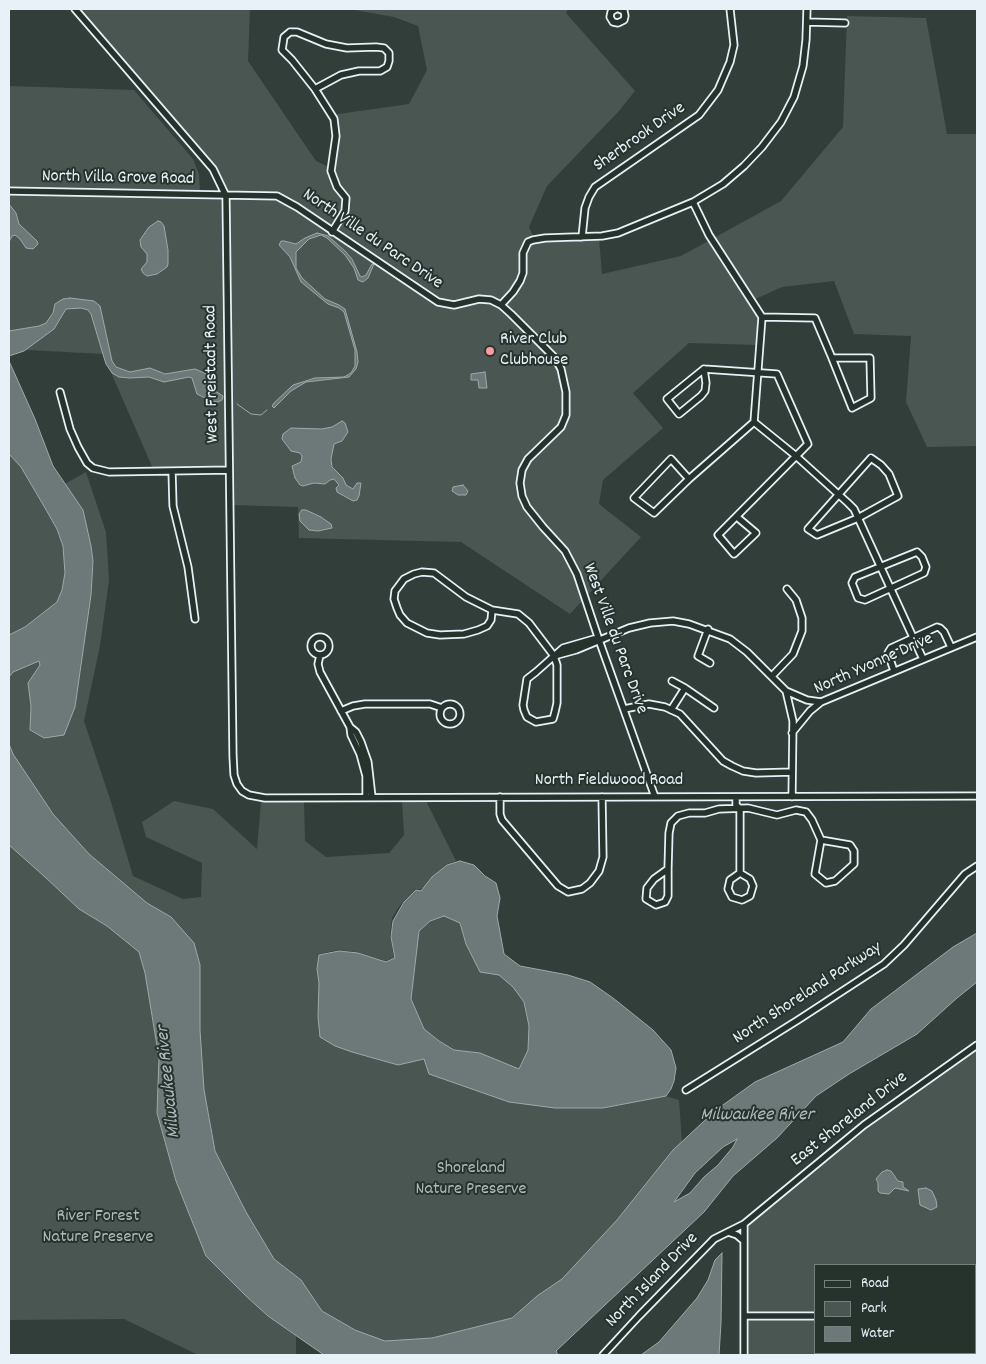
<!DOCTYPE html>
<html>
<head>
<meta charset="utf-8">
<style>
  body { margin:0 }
  #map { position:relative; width:986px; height:1364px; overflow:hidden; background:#323e39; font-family:Dekko,sans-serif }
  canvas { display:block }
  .frame { position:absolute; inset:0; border:10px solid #e8f1f8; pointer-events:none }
  .legend { position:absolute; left:814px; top:1264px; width:162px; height:90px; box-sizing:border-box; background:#26332d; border:1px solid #747f7e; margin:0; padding:6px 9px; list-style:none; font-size:15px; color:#e8f1f8 }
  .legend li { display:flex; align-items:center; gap:10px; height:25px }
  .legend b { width:25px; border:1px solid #747f7e }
</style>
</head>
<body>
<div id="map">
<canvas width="986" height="1364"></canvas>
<div class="frame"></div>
<ul class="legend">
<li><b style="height:6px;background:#26332d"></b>Road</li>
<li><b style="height:14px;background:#495651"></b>Park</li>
<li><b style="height:14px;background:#6d7978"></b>Water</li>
</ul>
</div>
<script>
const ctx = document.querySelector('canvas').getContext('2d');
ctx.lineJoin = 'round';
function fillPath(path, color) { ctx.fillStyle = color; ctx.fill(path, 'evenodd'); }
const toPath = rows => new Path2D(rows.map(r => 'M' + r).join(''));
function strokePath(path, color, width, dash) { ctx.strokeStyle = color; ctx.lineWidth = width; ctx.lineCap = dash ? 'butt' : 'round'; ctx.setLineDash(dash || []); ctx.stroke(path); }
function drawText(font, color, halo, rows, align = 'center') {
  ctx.font = font + ' Dekko,sans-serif'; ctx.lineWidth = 4; ctx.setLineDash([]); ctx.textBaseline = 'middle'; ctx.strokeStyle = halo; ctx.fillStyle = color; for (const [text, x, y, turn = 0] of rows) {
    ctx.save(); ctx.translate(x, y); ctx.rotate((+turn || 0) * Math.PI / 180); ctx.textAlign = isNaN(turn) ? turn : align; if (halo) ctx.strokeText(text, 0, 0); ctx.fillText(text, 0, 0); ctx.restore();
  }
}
const green = toPath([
  [75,9,250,9,248,61,316,161,331,168,336,136,331,115,409,104,427,70,418,26,394,17,349,9,568,9,566,13,635,91,618,112,547,186,529,227,536,242,599,238,602,274,681,256,781,201,843,127,847,16,926,18,947,134,977,134,977,446,927,447,906,402,911,336,854,334,834,281,782,287,751,301,762,317,760,345,689,343,633,393,663,428,603,480,599,504,641,537,570,614,461,542,299,538,298,507,230,505,229,470,154,471,103,354,9,349,9,191,225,196,220,181],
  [9,86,134,90,193,159,199,174,200,191,9,189],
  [9,454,21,467,57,529,63,546,65,573,62,590,57,602,25,627,9,635],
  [86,472,106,532,109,580,100,646,84,721,111,802,133,876,183,899,201,897,202,863,146,837,142,822,174,801,213,809,257,849,261,802,304,801,305,841,326,857,389,853,404,835,402,801,426,801,456,861,447,864,432,877,423,888,420,889,416,889,401,904,392,918,390,935,394,958,386,961,357,952,338,950,319,954,317,969,319,983,318,1017,352,1052,397,1065,424,1059,555,1108,603,1108,666,1096,679,1100,682,1142,673,1150,617,1220,562,1279,537,1296,511,1318,432,1338,385,1341,355,1330,322,1311,301,1280,274,1259,246,1212,215,1151,204,1090,200,1030,200,965,171,917,147,903,89,854,53,814,13,754,9,744,9,677,13,672,39,661,40,665,28,683,31,706,30,731,44,738,75,707,91,595,93,561,83,510,65,484],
  [9,845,45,877,79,909,107,926,139,952,145,973,159,1058,157,1113,176,1181,206,1256,246,1296,268,1316,296,1336,296,1355,198,1355,124,1319,9,1320],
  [444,916,460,923,466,944,513,987,524,1002,529,1026,528,1050,519,1069,480,1053,454,1050,439,1041,424,1029,411,999,419,931,430,921],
  [977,1046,977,1355,959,1355,958,1353,975,1353,975,1265,815,1265,815,1353,939,1353,939,1355,747,1355,746,1249,748,1225,867,1129]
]);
const water = toPath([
  [9,204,16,213,19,224,37,241,38,244,33,249,26,248,20,239,15,235,12,236,9,242,9,204],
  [158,221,161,222,164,226,168,250,168,264,167,267,157,274,147,276,143,273,141,269,147,262,147,254,141,247,140,240,149,227,158,221],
  [317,233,328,236,345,251,352,259,360,276,362,277,366,275,372,264,374,264,368,278,363,282,358,280,354,268,345,255,327,238,321,235,309,239,296,252,296,268,302,278,325,299,339,305,345,309,357,352,358,362,356,369,349,377,306,382,291,391,274,408,272,406,274,403,293,385,315,378,344,377,351,373,355,366,355,350,344,312,339,308,328,304,301,282,290,257,279,245,281,241,284,241,296,244,305,238,317,233],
  [70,298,94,301,100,306,112,361,116,367,130,372,150,368,165,374,195,369,211,376,212,389,223,396,222,400,218,402,211,401,197,394,192,378,189,377,164,382,149,377,129,378,119,377,112,373,106,364,102,351,91,314,88,310,81,308,66,309,54,329,24,351,9,356,9,331,39,326,46,323,53,313,55,304,63,299,70,298],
  [9,361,35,419,53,466,83,510,91,546,93,561,91,595,75,707,64,735,44,738,30,730,31,706,28,683,40,665,39,661,13,672,9,677,9,635,25,627,57,602,62,590,65,573,63,546,57,529,45,508,21,467,9,454,9,361],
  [485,372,487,388,479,388,478,380,471,380,471,374,485,372],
  [342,421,345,423,348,432,342,441,334,444,331,459,332,467,343,478,346,485,353,489,357,483,361,483,359,496,357,500,353,501,337,492,336,488,339,485,334,479,330,480,325,484,314,483,303,486,300,485,295,478,292,466,301,462,302,456,300,453,291,451,282,439,283,434,291,428,322,429,332,427,342,421],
  [463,485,468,491,466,495,458,495,452,491,453,487,463,485],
  [302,510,306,510,321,517,331,524,332,528,318,531,309,530,300,521,299,514,302,510],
  [9,744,13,754,53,814,89,854,147,903,171,917,194,943,200,965,200,1030,204,1090,215,1151,246,1212,274,1259,301,1280,322,1311,355,1330,385,1341,432,1338,512,1318,537,1296,562,1279,617,1220,673,1150,716,1110,755,1082,843,1042,871,1009,953,947,977,933,977,982,957,998,917,1034,849,1074,816,1096,777,1138,733,1176,704,1212,556,1351,558,1355,324,1355,268,1316,246,1296,206,1256,176,1181,157,1113,159,1058,145,973,139,952,107,926,79,909,45,877,9,845,9,744],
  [737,1139,733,1147,718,1165,704,1177,690,1193,674,1202,695,1173,723,1147,737,1139],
  [460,861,474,865,485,876,496,883,500,898,497,916,504,954,520,966,568,975,590,982,613,998,653,1030,671,1050,676,1068,674,1081,671,1089,666,1096,603,1108,555,1108,509,1102,429,1074,424,1059,398,1065,352,1052,335,1046,320,1037,318,1017,319,983,317,969,319,955,339,951,358,953,386,962,395,958,391,937,393,921,404,902,416,890,421,891,432,877,447,865,460,861],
  [444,916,460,923,466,944,480,972,499,975,513,987,524,1002,529,1026,528,1050,519,1069,480,1053,454,1050,439,1041,424,1029,411,999,419,931,430,921,444,916],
  [887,1170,891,1171,898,1181,903,1182,903,1187,909,1191,895,1188,889,1194,880,1193,878,1191,878,1183,876,1179,882,1172,887,1170],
  [926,1188,932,1191,936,1200,937,1207,931,1210,920,1205,918,1189,926,1188],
  [722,1253,721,1323,719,1355,641,1355,659,1342,697,1298,708,1280,715,1260,722,1253]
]);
const stream = toPath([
  [237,404,251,414,261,415,267,410]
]);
const minor = toPath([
  [75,9,213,169,226,196,233,756,234,775,237,784,242,791,249,795,265,798,977,796],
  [616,9,611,12,610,17,613,22,618,23,624,20,625,16,624,11,619,9],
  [807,22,845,23],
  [290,32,297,32,326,44,347,48,376,47,384,48,389,53,389,61,387,67,380,71,359,71,341,75,315,89,292,60,282,50,284,37,290,32],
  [315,89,334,119,336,136,331,171,337,187,346,198,345,211,332,232],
  [9,191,277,196,297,207,438,302,454,305,479,299,491,300,501,305,511,314,555,358,561,369,566,392,566,415,561,427,528,459,522,470,520,483,522,496,527,507,543,527,565,551,577,574,599,640,655,797],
  [693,202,709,235,762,317],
  [582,237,585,208,589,197,595,187,699,115,718,90,730,62,734,45,730,9],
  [501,305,513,292,520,281,523,273,523,253,528,242,533,240,545,238,602,236,618,233,693,202,723,184,744,166,762,147,781,122,794,97,803,66,806,40,807,9],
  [762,317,754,422,796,456,848,503,854,509,923,659],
  [762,317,815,318,832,358],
  [832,358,870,358,871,398,852,408,832,358],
  [704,369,777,374,808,444,718,535,734,554,756,533,737,517],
  [704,369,706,383,705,391,701,396,679,414,667,399,704,369],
  [60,392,70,429,78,447,87,463,93,468,109,472,229,470],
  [871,458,881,465,889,474,898,496,858,518,817,535,808,529,871,458],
  [671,459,689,479,654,513,634,498,671,459],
  [172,471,173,506,188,567,195,619],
  [689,479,754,422],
  [917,552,922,557,926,567,924,573,865,600,858,598,852,583,855,577,917,552],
  [422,572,434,573,466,597,492,610,491,620,487,626,478,630,464,634,440,635,427,633,407,623,400,615,397,608,394,599,395,591,404,579,414,574,422,572],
  [492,610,518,614,529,623,554,656,557,665,557,703,555,712,553,719,536,722,527,717,524,710,523,705,527,679,536,672,563,648,594,639],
  [708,629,698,656,710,663],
  '311 646a9 9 0 1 1 18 0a9 9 0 1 1-18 0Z',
  [320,655,318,664,320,672,350,727,351,735,360,754,366,776,366,797],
  [554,656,576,650,629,628,650,623,673,621,689,624,730,639,747,652,786,691,807,700,821,702],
  [894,671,888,653,891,648,937,627,940,628,944,632,951,647],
  [772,676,793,654,802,631,802,618,796,600,787,589],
  [685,688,714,708],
  [786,691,793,721,792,797],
  '440 714a10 10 0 1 1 20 0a10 10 0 1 1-20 0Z',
  [624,709,649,704,665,707,680,714,723,761,732,766,743,771,756,773,792,772],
  [671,710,685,688,672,681],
  [341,711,353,706,365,704,430,704,442,708],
  [350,727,356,732,361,742,368,762,372,797],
  [792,733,810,711,821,702,977,637],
  [500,797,500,814,502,820,558,886,568,892,582,889,590,883,599,871,603,857,602,797],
  [736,797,736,805,740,809,740,873],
  [668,869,669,833,671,823,678,816,689,813,705,813,719,809,748,808,777,815,796,810,806,812,812,820,821,840,815,874,826,883,835,881,854,864,854,851,850,845,821,840],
  [668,869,668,896,665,902,656,905,646,899,647,888,654,879,668,869],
  [740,873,750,879,753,886,750,896,742,900,732,897,728,889,730,880,740,873],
  [686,1090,798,1020,884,964,904,945,965,874,977,866],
  [744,1224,744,1355],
  [728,1232,737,1235,744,1241],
  [744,1316,815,1316],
  [903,1353,904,1355],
  [603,1355,639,1316,714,1239,744,1224,864,1125,977,1045]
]);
const markers = [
  [490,351,5,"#ff9aa2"]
];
const streetNames = [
  ["Sherbrook Drive",640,138,-35],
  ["North Villa Grove Road",118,179,1],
  ["North Ville du Parc Drive",372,240,34],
  ["West Freistadt Road",213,374,-91],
  ["West Ville du Parc Drive",614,639,70],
  ["North Yvonne Drive",874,665,-24],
  ["North Fieldwood Road",609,782],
  ["North Shoreland Parkway",808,994,-33],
  ["East Shoreland Drive",850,1120,-38],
  ["North Island Drive",653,1281,-46]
];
const poiNames = [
  ["River Club",500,341],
  ["Clubhouse",500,362]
];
const parkNames = [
  ["Shoreland",471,1170],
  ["Nature Preserve",471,1191],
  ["River Forest",98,1218],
  ["Nature Preserve",98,1239]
];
const waterNames = [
  ["Milwaukee River",170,1082,-96],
  ["Milwaukee River",757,1116]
];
fillPath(green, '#495651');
fillPath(water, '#6d7978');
strokePath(water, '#9ea9ab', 1);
strokePath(stream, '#9ea9ab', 1);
strokePath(minor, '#e8f1f8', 9);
strokePath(minor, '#26332d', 5.5);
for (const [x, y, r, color] of markers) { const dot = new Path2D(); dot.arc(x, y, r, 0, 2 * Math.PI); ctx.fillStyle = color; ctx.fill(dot); strokePath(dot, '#26332d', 2); }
drawText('18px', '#e8f1f8', '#26332d', streetNames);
drawText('18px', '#e8f1f8', '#26332d', poiNames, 'left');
drawText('18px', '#b0bbbe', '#26332d', parkNames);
drawText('italic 19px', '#b1bbbe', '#26332d', waterNames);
</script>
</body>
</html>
